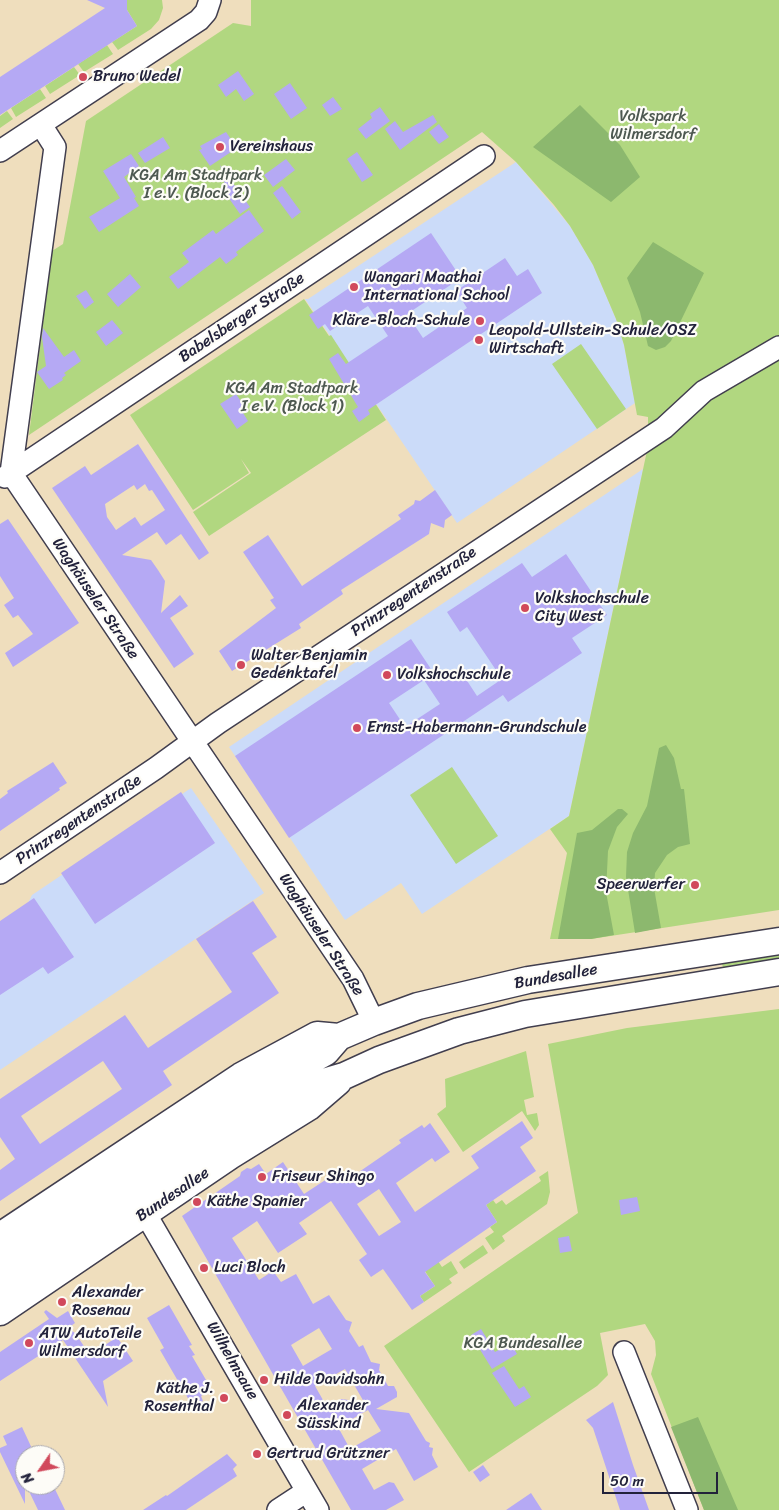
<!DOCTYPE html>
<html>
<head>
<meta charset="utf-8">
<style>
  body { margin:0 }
  #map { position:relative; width:779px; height:1510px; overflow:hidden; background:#efdebd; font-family:Sriracha,sans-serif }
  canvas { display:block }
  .north { position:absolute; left:15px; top:1445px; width:50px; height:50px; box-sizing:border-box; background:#fdfcf7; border:1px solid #a5a5ac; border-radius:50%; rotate:237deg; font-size:14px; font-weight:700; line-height:20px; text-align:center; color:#22223b }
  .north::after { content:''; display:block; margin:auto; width:18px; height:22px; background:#d1495b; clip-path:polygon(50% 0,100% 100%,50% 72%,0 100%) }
  .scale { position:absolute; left:602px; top:1472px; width:116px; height:22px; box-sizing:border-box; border:2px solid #22223b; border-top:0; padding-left:6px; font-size:15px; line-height:18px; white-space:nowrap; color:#22223b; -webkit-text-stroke:4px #fdfcf7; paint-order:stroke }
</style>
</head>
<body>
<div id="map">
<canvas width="779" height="1510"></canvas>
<div class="north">N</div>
<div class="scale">50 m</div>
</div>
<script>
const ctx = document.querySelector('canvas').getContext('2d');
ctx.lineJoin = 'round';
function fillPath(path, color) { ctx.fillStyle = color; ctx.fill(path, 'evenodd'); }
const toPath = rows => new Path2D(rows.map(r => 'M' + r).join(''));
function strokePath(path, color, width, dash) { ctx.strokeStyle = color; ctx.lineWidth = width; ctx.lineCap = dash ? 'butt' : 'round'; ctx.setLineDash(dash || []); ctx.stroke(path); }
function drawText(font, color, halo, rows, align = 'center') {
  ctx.font = font + ' Sriracha,sans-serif'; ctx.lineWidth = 4.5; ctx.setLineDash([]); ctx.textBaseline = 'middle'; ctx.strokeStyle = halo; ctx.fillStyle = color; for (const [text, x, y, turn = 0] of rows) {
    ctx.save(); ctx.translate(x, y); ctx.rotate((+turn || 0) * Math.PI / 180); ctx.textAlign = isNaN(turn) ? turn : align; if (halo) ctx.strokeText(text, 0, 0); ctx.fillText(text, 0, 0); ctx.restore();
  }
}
const built = toPath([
  [516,162,570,226,593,265,616,319,624,345,635,403,457,523,305,299,308,299],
  [643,469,569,816,422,914,401,883,345,920,229,747],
  [191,788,264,893,0,1070,0,922,28,903,32,895]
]);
const green = toPath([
  [127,0,162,0,163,8,159,20,151,29,118,50,112,42,137,26,127,10],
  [251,0,779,0,779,910,591,939,550,939,567,853,550,829,569,816,648,446,648,417,637,415,624,345,616,319,593,265,570,226,554,205,516,162,482,132,29,435,52,251,63,244,86,121,233,23,251,26],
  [107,45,113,54,84,72,78,64],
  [74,67,80,75,50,94,45,86],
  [40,89,46,98,16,117,11,108],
  [7,111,13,119,0,128,0,116],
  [304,299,329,336,331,335,386,420,209,536,193,512,251,473,241,459,249,473,193,510,130,415],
  [581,344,626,409,597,429,552,364],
  [452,767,498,836,456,864,410,795],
  [779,955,779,960,723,968,722,963],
  [779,1009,779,1510,704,1510,651,1374,656,1355,655,1341,645,1324,600,1333,608,1375,597,1386,469,1472,384,1346,578,1213,548,1044,627,1028],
  [526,1051,534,1097,524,1100,527,1115,537,1113,539,1125,535,1131,522,1111,463,1152,437,1114,446,1107,445,1079],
  [548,1171,550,1192,547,1204,502,1236,505,1241,493,1250,485,1238,494,1232,490,1227,497,1222,486,1205,493,1200,496,1204,502,1200,506,1205,541,1181,539,1177],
  [483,1245,488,1253,464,1269,459,1262],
  [434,1255,442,1267,451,1261,458,1273,449,1279,452,1283,424,1302,420,1296,435,1286,420,1264]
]);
const forest = toPath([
  [580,105,620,145,640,177,611,202,533,147],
  [653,242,704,273,671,341,665,347,656,350,648,346,640,312,627,278],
  [666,745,674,758,681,789,684,789,690,844,678,847,667,855,655,873,654,888,661,928,635,933,626,877,627,852,633,833,647,806,659,748],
  [618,809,622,809,628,814,617,827,608,851,606,892,614,935,591,939,558,939,577,833,592,830],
  [698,1417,738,1510,704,1510,671,1427]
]);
const building = toPath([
  [87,0,127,0,127,10,137,26,0,115,0,77,105,8],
  [238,71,254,94,244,101,236,89,226,97,218,85],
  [290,83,307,108,291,119,274,94],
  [333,97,342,109,330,116,322,105],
  [380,107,390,121,366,139,358,129,372,118,370,114],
  [433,115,437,122,400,150,385,129,395,121,403,132],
  [439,124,449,137,439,144,429,132],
  [226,132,237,148,210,166,199,150,202,149,200,146],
  [163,137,170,148,145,163,138,153],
  [357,152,373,175,362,182,347,159],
  [131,154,139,166,124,177,136,197,134,198,139,206,99,232,89,217,120,198,103,171],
  [286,159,295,170,273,187,264,175],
  [220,165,250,207,240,214,228,197],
  [282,186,301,212,292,219,273,193],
  [249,210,264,231,236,252,238,255,226,264,220,257,178,289,169,277,189,262,182,253,213,230,216,234],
  [431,233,461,278,407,314,423,338,467,308,456,291,505,258,517,276,528,269,542,293,368,410,370,414,359,422,352,411,358,407,329,359,338,353,346,364,388,336,368,306,330,331,325,324,318,329,309,315],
  [130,274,141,287,118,307,107,294],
  [86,290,94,302,85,309,76,296],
  [112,320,123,333,106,346,96,332],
  [43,328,64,357,74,350,81,361,64,373,66,375,62,378,63,380,49,389,37,372,46,366,42,337],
  [236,394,244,406,240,408,248,421,237,429,220,404],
  [138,444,209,553,199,560,181,534,166,545,157,532,122,555,151,560,158,570,165,581,161,613,180,595,188,606,170,618,194,654,174,668,52,488,85,466,91,475],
  [145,484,149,491,152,490,165,510,141,526,135,517,116,530,107,517,105,504,134,485,137,490],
  [435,490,452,515,445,520,444,528,431,523,429,534,341,590,343,594,299,624,301,628,232,671,219,651,276,608,270,600,274,598,243,552,268,535,302,586,401,519,398,515,414,504,415,500,420,501],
  [8,519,79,623,13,667,5,653,33,634,18,615,13,618,4,605,14,598,0,576,0,524],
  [566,554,607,615,572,638,582,653,508,702,503,695,289,838,235,756,411,639,437,678,445,673,448,678,460,670,477,696,502,679,467,627,460,632,447,612,522,563,532,577],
  [424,680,440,704,405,727,389,703],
  [53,762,67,783,59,788,60,790,0,831,0,799,8,793,7,791],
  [181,792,215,843,95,924,61,873],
  [34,898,74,957,48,974,43,967,0,995,0,921],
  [253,901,277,937,252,953,279,993,163,1071,172,1085,0,1201,0,1170,15,1159,0,1137,0,1099,125,1015,148,1048,232,992,196,939],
  [103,1061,122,1089,40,1144,21,1116],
  [522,1121,533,1138,520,1147,536,1171,486,1205,497,1222,425,1272,435,1286,420,1296,424,1302,412,1310,383,1269,371,1277,359,1260,367,1254,331,1201,299,1223,307,1234,278,1253,257,1221,232,1238,259,1280,273,1271,281,1282,296,1274,313,1304,329,1295,346,1320,352,1322,349,1331,359,1347,363,1345,371,1362,380,1364,379,1370,388,1386,394,1386,397,1392,397,1397,376,1409,409,1413,426,1441,430,1443,429,1447,433,1448,432,1455,438,1467,414,1481,396,1449,362,1469,374,1490,389,1482,394,1483,404,1500,386,1510,351,1510,182,1216,240,1176,241,1172,247,1168,251,1169,259,1164,266,1174,283,1162,304,1194,336,1173,343,1183,401,1143,399,1140,422,1125,424,1128,430,1123,450,1152,435,1162,432,1158,396,1183,415,1212,479,1168,471,1156],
  [379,1189,401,1222,379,1236,357,1204],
  [319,1328,332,1349,303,1366,291,1345],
  [345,1369,364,1402,341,1399,327,1407,315,1386],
  [368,1410,381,1431,350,1449,338,1427],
  [637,1197,640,1211,621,1215,619,1200],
  [569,1236,572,1251,560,1253,558,1238],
  [169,1305,192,1345,189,1346,195,1355,192,1356,209,1385,206,1387,209,1391,201,1396,203,1401,193,1407,160,1350,164,1348,147,1318],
  [46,1310,57,1318,68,1311,75,1323,68,1328,75,1333,90,1355,117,1337,133,1361,103,1381,108,1407,63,1340,0,1381,0,1352,49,1319,44,1312],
  [481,1329,495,1352,511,1343,517,1354,492,1369,471,1335],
  [504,1366,519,1389,524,1386,531,1397,515,1407,492,1373],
  [613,1402,633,1465,649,1510,620,1510,593,1428,586,1420],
  [22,1427,35,1455,25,1455,25,1504,0,1452,0,1448,7,1445,3,1436],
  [227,1454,237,1465,233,1469,237,1476,186,1510,143,1510,166,1495,167,1496],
  [483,1465,490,1475,480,1482,473,1472],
  [26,1485,53,1485,65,1510,38,1510],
  [531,1493,542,1510,506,1510]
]);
const minor = toPath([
  [41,125,55,147,11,473,353,979,374,1022],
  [0,151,199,20,206,12,210,0],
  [5,477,484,156],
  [0,873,156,768,218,723,664,428,704,391,779,347],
  [145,1213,318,1510],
  [624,1352,687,1510],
  [278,1510,307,1491]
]);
const major = toPath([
  [0,1236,241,1076,317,1035,339,1037],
  [0,1262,250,1094,326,1052,339,1037,374,1022,418,1006,528,980,779,941],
  [0,1287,211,1144,300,1089,344,1076,379,1060,459,1031,525,1014,779,972],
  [0,1312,230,1156,309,1107,338,1082]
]);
const markers = [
  [83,77,5,"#d1495b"],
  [220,147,5,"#d1495b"],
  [354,287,5,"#d1495b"],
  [480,321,5,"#d1495b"],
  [479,340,5,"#d1495b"],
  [525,608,5,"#d1495b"],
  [241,665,5,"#d1495b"],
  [387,675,5,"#d1495b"],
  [357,728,5,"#d1495b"],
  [695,885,5,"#d1495b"],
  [262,1177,5,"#d1495b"],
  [197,1202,5,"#d1495b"],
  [204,1268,5,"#d1495b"],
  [62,1302,5,"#d1495b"],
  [29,1343,5,"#d1495b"],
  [264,1380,5,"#d1495b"],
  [224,1398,5,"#d1495b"],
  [287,1415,5,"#d1495b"],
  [257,1454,5,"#d1495b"]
];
const poiNames = [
  ["Bruno Wedel",93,77],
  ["Vereinshaus",230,147],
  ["Wangari Maathai",364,278],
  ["International School",364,296],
  ["Kläre-Bloch-Schule",470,321,"right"],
  ["Leopold-Ullstein-Schule/OSZ",489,331],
  ["Wirtschaft",489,349],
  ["Volkshochschule",535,599],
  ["City West",535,617],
  ["Walter Benjamin",251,656],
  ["Gedenktafel",251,674],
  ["Volkshochschule",397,675],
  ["Ernst-Habermann-Grundschule",367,728],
  ["Speerwerfer",685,885,"right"],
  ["Friseur Shingo",272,1177],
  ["Käthe Spanier",207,1202],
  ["Luci Bloch",214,1268],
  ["Alexander",72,1293],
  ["Rosenau",72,1311],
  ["ATW AutoTeile",39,1334],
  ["Wilmersdorf",39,1352],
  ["Hilde Davidsohn",274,1380],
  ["Käthe J.",214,1389,"right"],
  ["Rosenthal",214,1407,"right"],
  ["Alexander",297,1406],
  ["Süsskind",297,1424],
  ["Gertrud Grützner",267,1454]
];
const parkNames = [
  ["Volkspark",653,117],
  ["Wilmersdorf",653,135],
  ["KGA Am Stadtpark",196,176],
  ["I e.V. (Block 2)",196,194],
  ["KGA Am Stadtpark",292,389],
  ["I e.V. (Block 1)",292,407],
  ["KGA Bundesallee",523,1344]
];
const streetNames = [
  ["Babelsberger Straße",242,318,-34],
  ["Prinzregentenstraße",414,592,-34],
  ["Waghäuseler Straße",95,599,56],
  ["Prinzregentenstraße",79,820,-34],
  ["Waghäuseler Straße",321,935,57],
  ["Bundesallee",556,977,-10],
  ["Bundesallee",173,1195,-34],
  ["Wilhelmsaue",232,1361,60]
];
fillPath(built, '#cbdbf9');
fillPath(green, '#b1d780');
fillPath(forest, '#8cb86e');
fillPath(building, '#b5a9f4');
strokePath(minor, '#413e4e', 24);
strokePath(major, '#413e4e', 29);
strokePath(minor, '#fff', 21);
strokePath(major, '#fff', 26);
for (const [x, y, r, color] of markers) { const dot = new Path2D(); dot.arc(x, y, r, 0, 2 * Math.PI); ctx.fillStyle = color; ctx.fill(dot); strokePath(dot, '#fdfcf7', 2); }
drawText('16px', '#22223b', '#fdfcf7', poiNames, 'left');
drawText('16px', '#4d5850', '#fdfcf7', parkNames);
drawText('16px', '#22223b', '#fdfcf7', streetNames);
</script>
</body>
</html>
